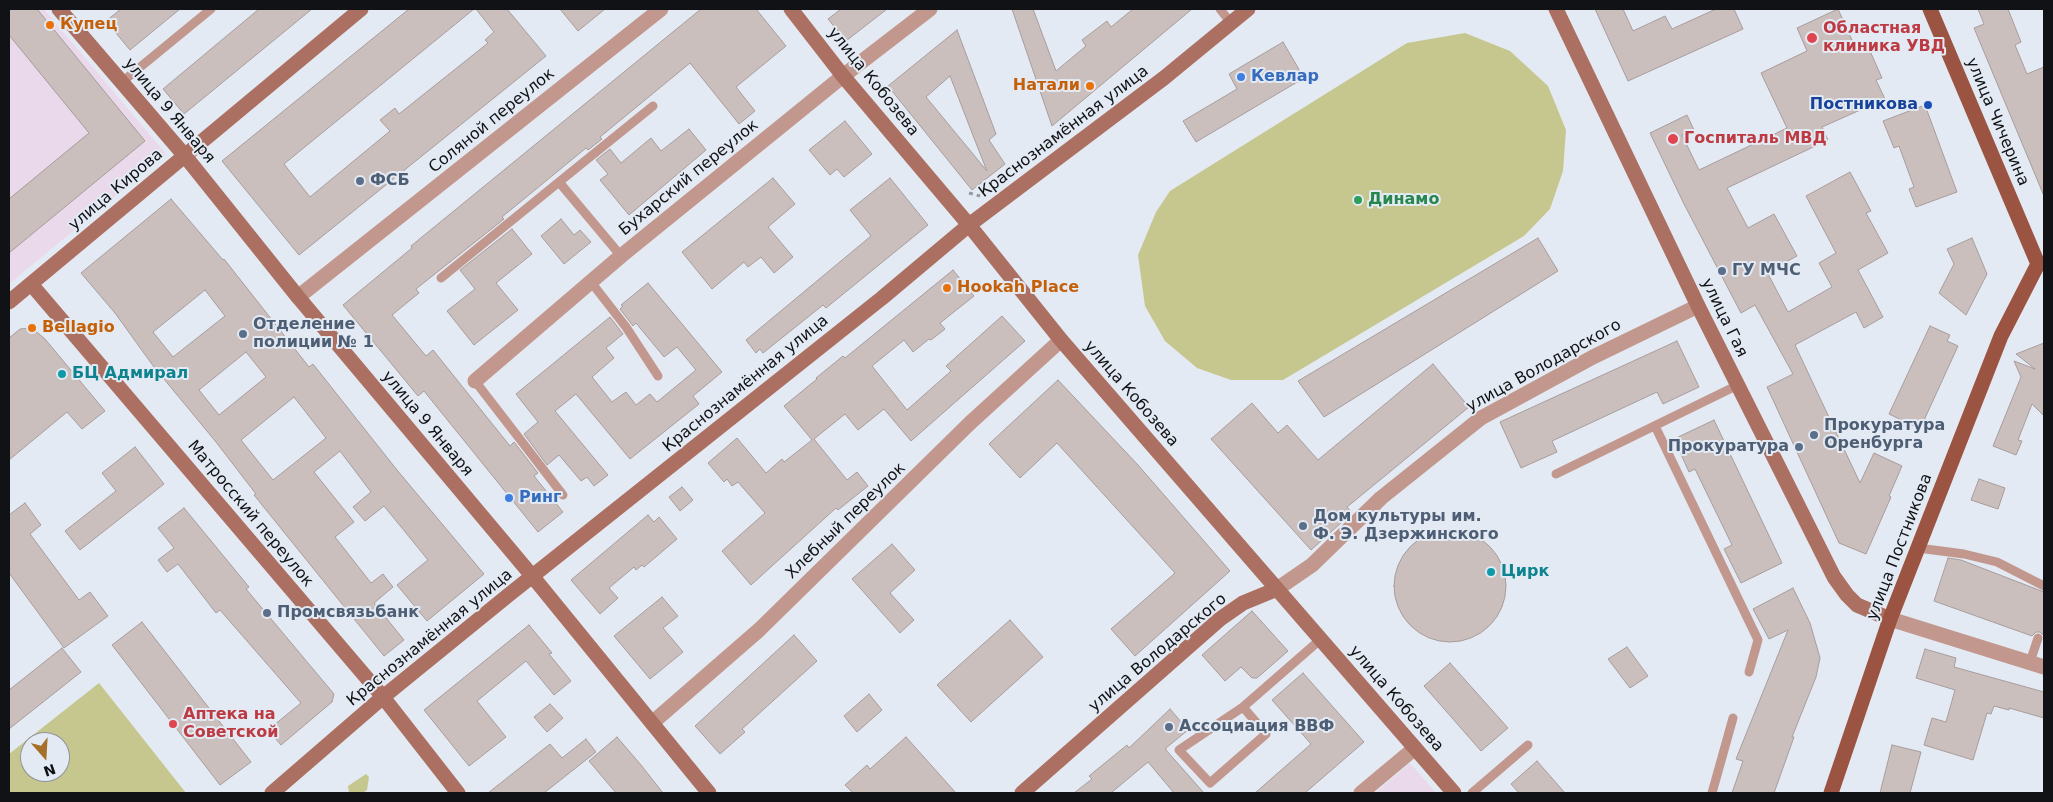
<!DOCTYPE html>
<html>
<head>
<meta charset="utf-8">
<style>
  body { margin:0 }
  #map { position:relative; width:2053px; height:802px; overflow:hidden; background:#e3eaf3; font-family:"DejaVu Sans",sans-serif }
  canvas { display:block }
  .frame { position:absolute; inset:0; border:10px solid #101215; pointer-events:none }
  .north { position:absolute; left:20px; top:732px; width:50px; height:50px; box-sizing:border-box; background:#e3eaf3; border:1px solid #8f949a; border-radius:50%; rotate:161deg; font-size:14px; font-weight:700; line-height:20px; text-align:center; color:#101215 }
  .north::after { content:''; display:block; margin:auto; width:18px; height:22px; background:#a66f2a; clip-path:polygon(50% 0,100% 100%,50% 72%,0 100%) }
</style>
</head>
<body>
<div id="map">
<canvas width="2053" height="802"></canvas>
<div class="frame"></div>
<div class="north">N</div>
</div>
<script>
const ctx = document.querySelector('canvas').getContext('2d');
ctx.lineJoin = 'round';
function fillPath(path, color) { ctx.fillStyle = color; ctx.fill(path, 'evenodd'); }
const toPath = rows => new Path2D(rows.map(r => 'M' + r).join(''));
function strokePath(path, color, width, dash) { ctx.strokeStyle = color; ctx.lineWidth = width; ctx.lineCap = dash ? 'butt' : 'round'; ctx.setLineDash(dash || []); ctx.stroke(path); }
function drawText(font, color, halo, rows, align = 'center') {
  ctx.font = font + ' "DejaVu Sans",sans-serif'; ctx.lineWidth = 4; ctx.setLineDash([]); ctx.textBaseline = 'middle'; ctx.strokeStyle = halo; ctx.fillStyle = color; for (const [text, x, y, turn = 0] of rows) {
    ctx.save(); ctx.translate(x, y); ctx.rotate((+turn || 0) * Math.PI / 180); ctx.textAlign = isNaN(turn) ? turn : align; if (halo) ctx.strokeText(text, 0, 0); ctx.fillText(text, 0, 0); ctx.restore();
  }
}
const commercial = toPath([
  [9,9,44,9,166,154,9,284],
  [1410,763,1436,793,1375,793]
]);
const green = toPath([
  [1465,33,1510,51,1548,86,1566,130,1563,171,1550,209,1524,236,1283,380,1231,380,1197,368,1165,341,1145,306,1138,255,1156,212,1170,191,1407,43],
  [99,683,186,793,9,793,9,754],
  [30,742,60,742,60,772,30,772],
  [366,774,369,777,367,790,363,793,349,793,348,786]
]);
const building = toPath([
  [9,9,37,9,145,141,9,253,9,199,89,133,9,35,9,9],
  [121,9,180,9,130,50,106,21,121,9],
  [259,9,312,9,184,114,163,89,259,9],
  [409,9,474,9,284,164,310,197,390,131,380,120,395,108,399,114,488,43,485,40,494,32,476,9,507,9,546,56,299,255,222,161,409,9],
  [560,9,605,9,578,31,560,9],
  [701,9,756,9,786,46,736,87,755,111,739,124,690,63,600,137,602,139,588,150,586,148,569,162,502,217,504,219,416,289,419,293,392,315,426,356,433,350,510,446,514,442,538,473,534,476,563,512,538,532,424,391,418,396,343,305,412,248,411,246,701,9],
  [841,9,887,9,846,41,828,19,841,9],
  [1012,9,1033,9,1056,71,1086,46,1082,40,1107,21,1111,27,1133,9,1192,9,1052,126,1012,9],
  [1595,9,1623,9,1633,31,1665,16,1672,29,1716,9,1734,9,1743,29,1628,81,1595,9],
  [1838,9,1855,47,1866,42,1882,78,1876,80,1885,99,1822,127,1828,140,1727,188,1748,228,1774,214,1797,256,1767,272,1788,312,1832,287,1819,263,1836,253,1806,196,1850,172,1871,211,1866,213,1888,253,1858,270,1883,317,1864,328,1856,312,1795,345,1860,483,1874,453,1902,466,1889,496,1891,497,1866,554,1839,543,1767,387,1793,374,1755,305,1741,313,1684,204,1650,133,1687,115,1694,130,1682,135,1699,170,1787,128,1761,73,1807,51,1797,28,1838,9],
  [1978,9,2008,9,2021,42,2015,45,2027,74,2044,67,2044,196,1974,28,1984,24,1978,9],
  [957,30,996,134,989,140,1005,164,972,190,888,86,957,30],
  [950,76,974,138,987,171,926,97,950,76],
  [1283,42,1304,78,1196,142,1183,121,1237,89,1229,74,1283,42],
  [1925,105,1957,192,1916,207,1909,189,1914,187,1899,146,1894,148,1883,121,1925,105],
  [845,121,872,154,844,177,837,169,830,175,809,150,845,121],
  [689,129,706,150,629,215,600,180,608,174,596,160,610,149,621,163,651,138,661,151,689,129],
  [773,178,795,204,768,227,793,257,774,273,761,257,748,267,744,262,712,289,682,252,773,178],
  [890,178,928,225,826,308,823,305,763,353,760,349,756,353,746,340,871,236,850,210,890,178],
  [171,199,223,260,224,259,309,367,313,364,397,470,484,574,427,621,397,585,428,560,384,506,365,521,353,507,371,492,340,451,314,472,354,522,335,537,371,583,383,574,393,587,374,603,404,640,384,656,254,495,256,494,216,442,154,367,115,313,81,273,171,199],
  [205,290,225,316,173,357,153,332,205,290],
  [246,352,266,377,219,415,199,390,246,352],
  [294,397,326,438,273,480,241,440,294,397],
  [561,219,574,235,580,230,591,242,564,264,541,236,561,219],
  [512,229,532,254,496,283,518,310,474,345,447,311,475,289,460,270,512,229],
  [1538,238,1558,271,1324,417,1298,381,1538,238],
  [1972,238,1987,274,1966,315,1939,293,1954,264,1947,249,1972,238],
  [953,270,974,296,940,323,945,329,931,340,929,339,913,352,904,340,872,366,907,410,951,371,946,366,1002,316,1025,341,911,441,884,409,858,430,845,414,814,439,847,480,857,472,868,486,838,510,836,508,751,585,722,551,765,513,738,482,732,486,727,479,724,482,708,463,737,438,766,473,782,459,784,462,812,440,784,406,817,379,816,378,843,356,845,358,953,270],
  [648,283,722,372,693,396,699,404,630,459,576,394,555,411,608,475,594,486,587,477,581,481,559,455,547,465,524,434,538,422,516,394,610,317,623,334,606,348,614,358,592,377,612,402,626,392,636,405,650,394,657,402,696,370,677,347,664,357,636,323,633,326,620,309,623,306,621,305,648,283],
  [1930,326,1950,335,1947,341,1958,346,1920,429,1889,414,1930,326],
  [32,328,45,339,105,411,82,429,67,412,9,460,9,338,20,329,32,328],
  [1677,341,1699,387,1663,404,1657,392,1552,441,1557,452,1521,468,1500,422,1677,341],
  [2044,343,2044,416,2032,404,2018,440,2022,441,2016,455,1993,446,2021,377,2014,361,2035,369,2016,354,2044,343],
  [1433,364,1469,407,1347,507,1352,513,1311,550,1211,439,1252,403,1278,433,1287,425,1318,460,1433,364],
  [1058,380,1138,465,1230,571,1135,656,1111,629,1175,573,1057,443,1020,478,989,444,1058,380],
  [1714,420,1782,563,1741,583,1724,549,1732,545,1695,469,1689,472,1674,439,1714,420],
  [135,447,164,484,80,550,65,531,116,491,102,473,135,447],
  [1979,479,2005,488,1998,509,1971,500,1979,479],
  [682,487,693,500,680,511,669,497,682,487],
  [25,503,41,525,30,534,79,600,90,592,108,616,64,648,9,573,9,515,25,503],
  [184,508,249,587,246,589,334,694,332,702,281,745,268,730,301,703,220,610,216,613,178,564,167,572,158,560,174,548,158,528,184,508],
  [648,515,654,522,659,517,677,539,644,567,642,565,636,570,634,567,609,588,618,598,600,614,571,580,648,515],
  '1394 586a56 56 0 1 1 112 0a56 56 0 1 1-112 0Z',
  [892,544,915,570,890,593,914,620,900,633,852,579,892,544],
  [1948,558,1961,560,2044,592,2044,641,2044,636,2040,632,2036,632,2032,636,1934,601,1948,558],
  [1793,588,1810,623,1820,658,1816,677,1792,737,1794,737,1774,793,1732,793,1743,761,1736,759,1788,630,1769,639,1753,609,1793,588],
  [662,597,678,616,663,628,683,652,650,679,614,636,662,597],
  [1252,611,1288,651,1257,678,1252,678,1241,667,1225,681,1202,655,1252,611],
  [1010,620,1043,657,971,722,937,685,1010,620],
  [142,622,251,762,220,785,112,645,142,622],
  [529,625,552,653,549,654,571,681,554,695,526,661,477,701,506,737,469,766,424,710,529,625],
  [794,635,817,661,742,729,745,732,720,754,695,726,794,635],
  [1627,647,1648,676,1630,688,1608,659,1627,647],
  [62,648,81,672,9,729,9,690,62,648],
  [1925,649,1956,658,1954,667,2044,692,2044,718,2009,708,2009,710,1994,706,1991,714,1987,713,1973,760,1924,745,1932,718,1946,722,1955,690,1916,678,1925,649],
  [1450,663,1508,728,1481,751,1424,686,1450,663],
  [1303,673,1364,742,1305,793,1255,793,1311,744,1272,700,1303,673],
  [869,694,882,710,857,732,844,716,869,694],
  [550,704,563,718,547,732,534,717,550,704],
  [1170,709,1188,730,1166,748,1166,750,1204,793,1174,793,1148,762,1111,793,1074,793,1092,779,1089,776,1127,745,1129,748,1170,709],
  [617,737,641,765,663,793,616,793,589,761,617,737],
  [906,737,956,793,853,793,845,785,867,765,870,769,906,737],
  [586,739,596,752,544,793,488,793,550,744,562,758,586,739],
  [1892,745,1921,752,1910,793,1880,793,1892,745],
  [1537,761,1565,793,1519,793,1511,784,1537,761]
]);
const path = toPath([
  [969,193,980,196]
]);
const lane = toPath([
  [1220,9,1231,23],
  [122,82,211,9],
  [559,182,653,106],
  [441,278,559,182,621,256],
  [591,282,626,327,658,376],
  [475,381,563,495],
  [1655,426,1758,640,1749,672],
  [1556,474,1738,385],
  [1918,548,1964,554,1997,562,2044,586],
  [2030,662,2038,638],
  [1243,707,1179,750,1210,783,1266,734,1243,707,1321,639],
  [1472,793,1528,745],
  [1712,793,1733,718]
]);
const street = toPath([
  [298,297,661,9],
  [475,381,621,256,843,76,930,9],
  [1277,589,1312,565,1381,498,1481,418,1593,357,1698,306],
  [1890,619,2044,667],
  [652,723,759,630,970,423,1061,340],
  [1361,793,1415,748]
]);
const secondary = toPath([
  [59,9,185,156,298,297,533,577,709,793],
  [791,9,843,76,969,225,1061,340,1454,793],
  [1556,9,1698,306,1834,577,1847,595,1857,605,1890,619],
  [31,284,383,697,458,793],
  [9,302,361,9],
  [272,793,383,697,511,593,882,298,969,225,1164,78,1248,9],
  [1022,793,1220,619,1243,603,1277,589]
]);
const primary = toPath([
  [1831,793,1890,619,2001,336,2038,264,1930,9]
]);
const markers = [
  [50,25,5,"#e8710a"],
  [1812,38,6,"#e0444e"],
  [1241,77,5,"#3f7fe0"],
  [1090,86,5,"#e8710a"],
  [1928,105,5,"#1a4fb4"],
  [1673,139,6,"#e0444e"],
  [360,181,5,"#5c6f8a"],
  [1358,200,5,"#2e9e5b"],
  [1722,271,5,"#5c6f8a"],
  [947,288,5,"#e8710a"],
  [32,328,5,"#e8710a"],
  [243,334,5,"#5c6f8a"],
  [62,374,5,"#0f9aa8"],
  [1814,435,5,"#5c6f8a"],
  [1799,447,5,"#5c6f8a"],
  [509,498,5,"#3f7fe0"],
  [1303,526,5,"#5c6f8a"],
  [1491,572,5,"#0f9aa8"],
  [267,613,5,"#5c6f8a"],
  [173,724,5,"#e0444e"],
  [1169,727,5,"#5c6f8a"]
];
const foodNames = [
  ["Купец",60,25],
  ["Натали",1080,86,"right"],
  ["Hookah Place",957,288],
  ["Bellagio",42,328]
];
const healthNames = [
  ["Областная",1823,29],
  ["клиника УВД",1823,47],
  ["Госпиталь МВД",1684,139],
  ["Аптека на",183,715],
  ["Советской",183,733]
];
const shopNames = [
  ["Кевлар",1251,77],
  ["Ринг",519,498]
];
const streetNames = [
  ["улица Кобозева",873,82,51],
  ["улица 9 Января",169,111,50],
  ["Соляной переулок",492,121,-39],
  ["улица Чичерина",1997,122,67],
  ["Краснознамённая улица",1064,132,-37],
  ["Бухарский переулок",689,178,-39],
  ["улица Кирова",116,190,-40],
  ["улица Гая",1724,318,64],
  ["улица Володарского",1544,366,-29],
  ["Краснознамённая улица",746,384,-39],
  ["улица Кобозева",1131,394,49],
  ["улица 9 Января",427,424,50],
  ["Матросский переулок",250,514,50],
  ["Хлебный переулок",846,521,-44],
  ["улица Постникова",1900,547,-69],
  ["Краснознамённая улица",430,638,-39],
  ["улица Володарского",1158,653,-40],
  ["улица Кобозева",1396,699,49]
];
const transitNames = [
  ["Постникова",1918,105]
];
const serviceNames = [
  ["ФСБ",370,181],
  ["ГУ МЧС",1732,271],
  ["Отделение",253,325],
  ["полиции № 1",253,343],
  ["Прокуратура",1824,426],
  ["Оренбурга",1824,444],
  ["Прокуратура",1789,447,"right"],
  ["Дом культуры им.",1313,517],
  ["Ф. Э. Дзержинского",1313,535],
  ["Промсвязьбанк",277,613],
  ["Ассоциация ВВФ",1179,727]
];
const leisureNames = [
  ["Динамо",1368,200]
];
const cultureNames = [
  ["БЦ Адмирал",72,374],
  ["Цирк",1501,572]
];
fillPath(commercial, '#ead9ea');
fillPath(green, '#c5c78e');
fillPath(building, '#cbbfbd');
strokePath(building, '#a89c9b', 1);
strokePath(path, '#9499a0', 3, [4, 4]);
strokePath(lane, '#c2988e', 9);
strokePath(street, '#c2988e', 15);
strokePath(secondary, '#ac7062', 15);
strokePath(primary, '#9b5342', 15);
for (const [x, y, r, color] of markers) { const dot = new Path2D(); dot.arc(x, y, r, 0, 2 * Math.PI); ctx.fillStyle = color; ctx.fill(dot); strokePath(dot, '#e3eaf3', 2); }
drawText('bold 16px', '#c56008', '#e3eaf3', foodNames, 'left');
drawText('bold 16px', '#be3a42', '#e3eaf3', healthNames, 'left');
drawText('bold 16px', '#366cbe', '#e3eaf3', shopNames, 'left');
drawText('16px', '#101215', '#e3eaf3', streetNames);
drawText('bold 16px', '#164399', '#e3eaf3', transitNames, 'right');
drawText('bold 16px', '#4e5e75', '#e3eaf3', serviceNames, 'left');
drawText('bold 16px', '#27864d', '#e3eaf3', leisureNames, 'left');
drawText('bold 16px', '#0d838f', '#e3eaf3', cultureNames, 'left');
</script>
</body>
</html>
